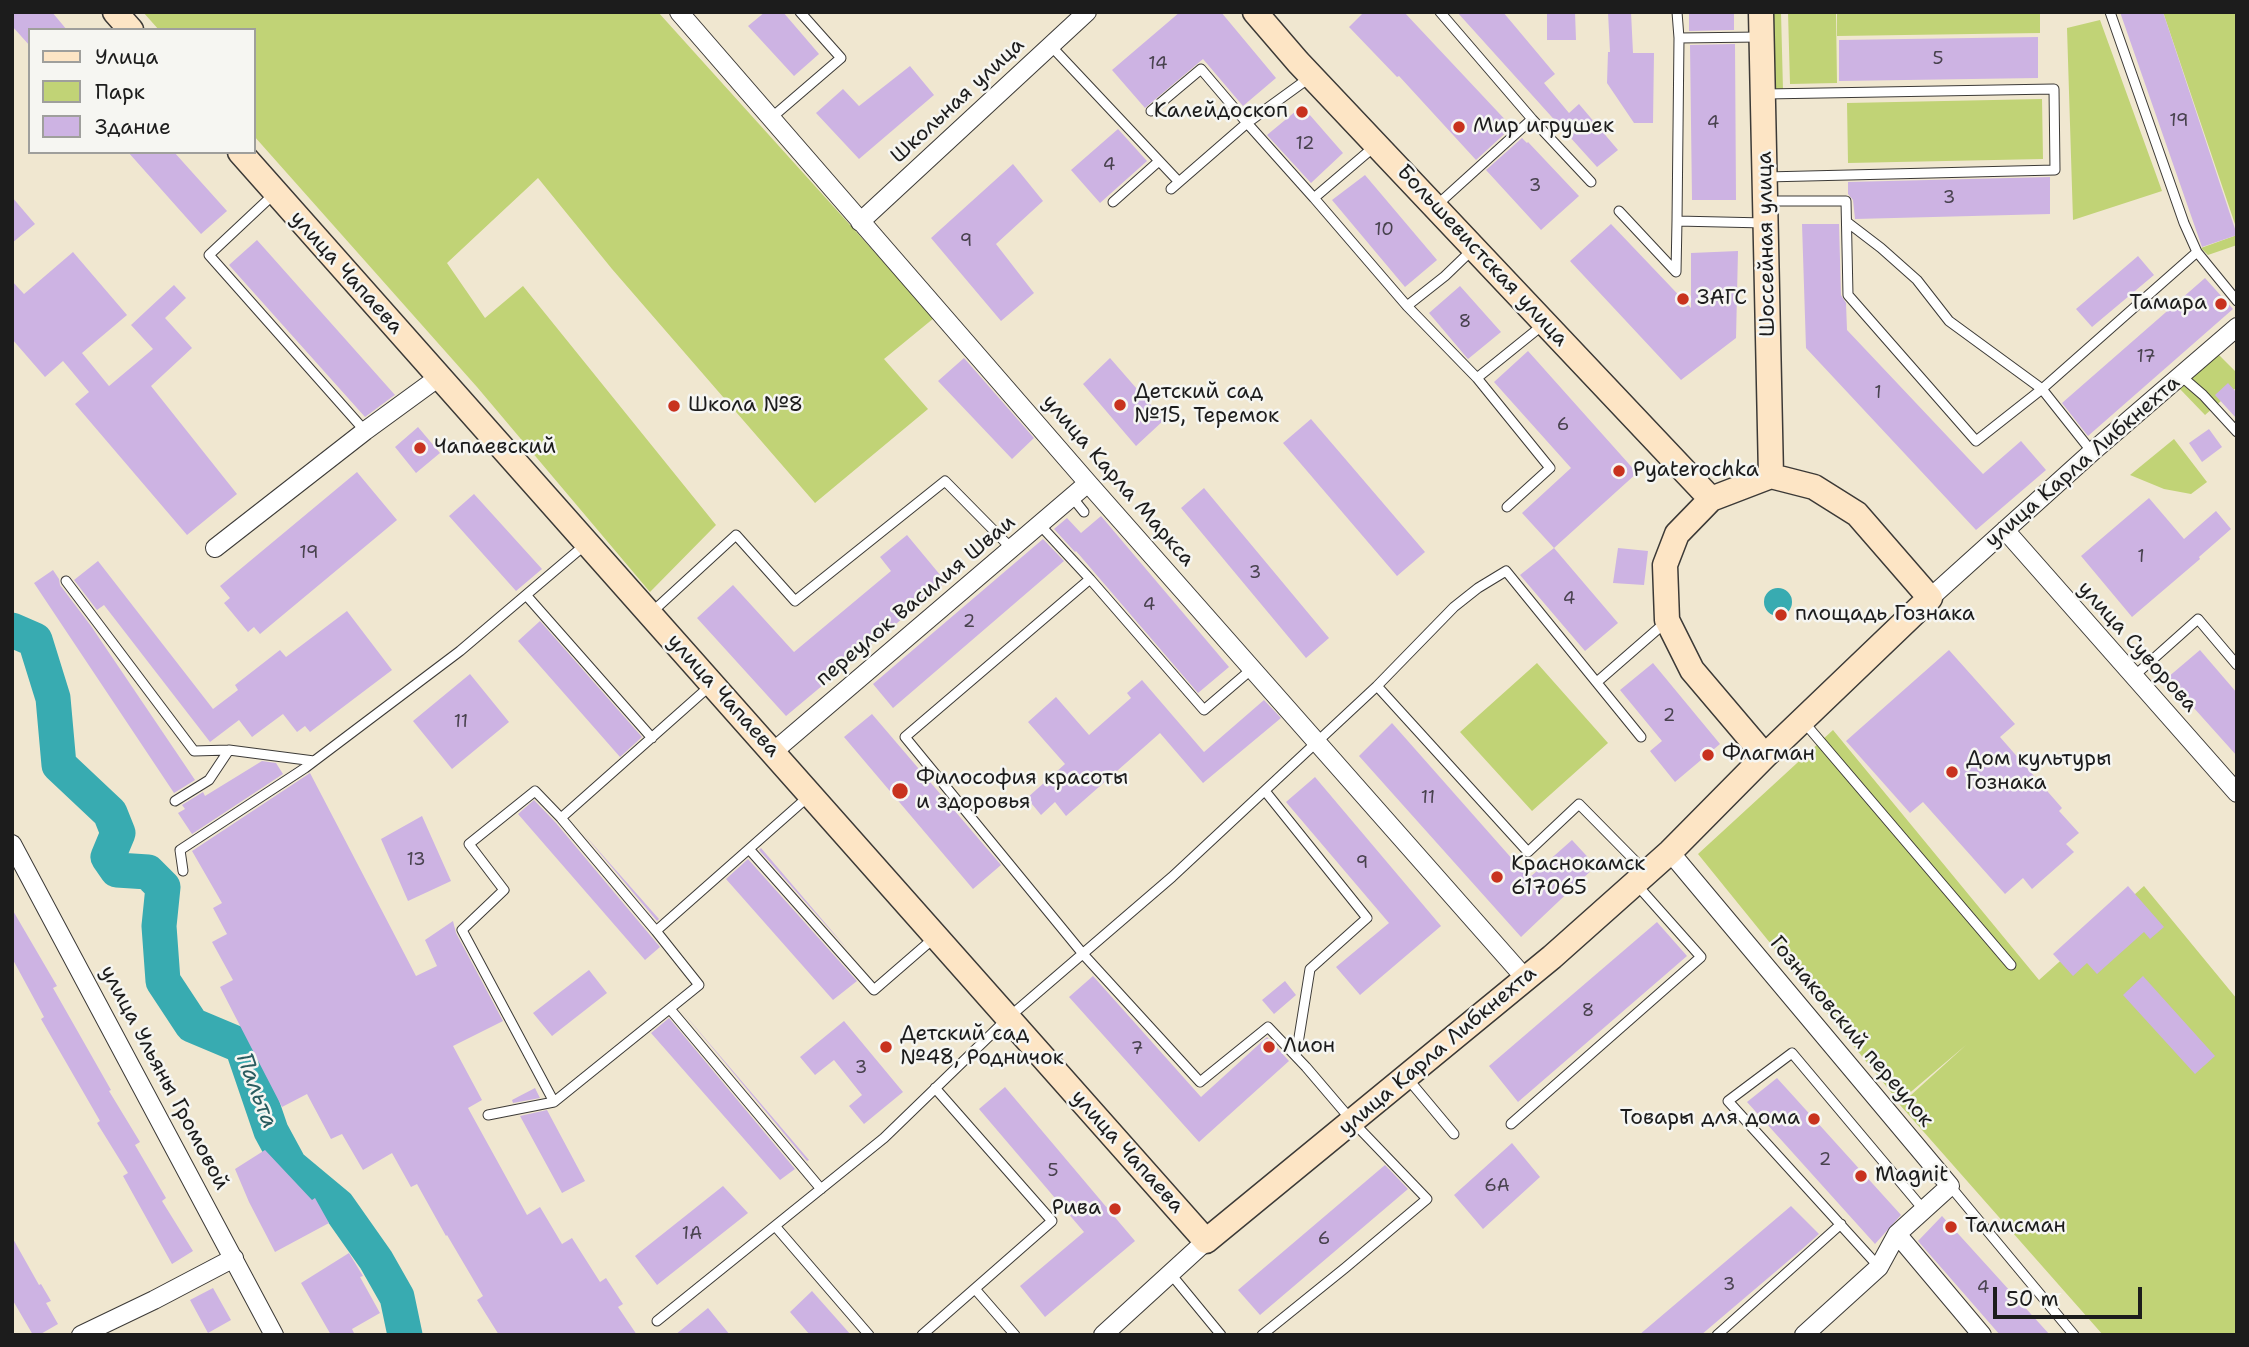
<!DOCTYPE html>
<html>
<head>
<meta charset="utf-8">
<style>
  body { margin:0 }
  #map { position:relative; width:2249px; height:1347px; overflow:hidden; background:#f0e7d0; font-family:"Shantell Sans",sans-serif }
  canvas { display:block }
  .frame { position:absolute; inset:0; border:14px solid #1c1c1c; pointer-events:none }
  .legend { position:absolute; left:28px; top:28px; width:228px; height:126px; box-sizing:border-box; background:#f6f6f2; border:2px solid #9f9f9c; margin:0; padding:9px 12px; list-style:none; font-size:21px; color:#1c1c1c }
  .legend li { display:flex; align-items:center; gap:14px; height:35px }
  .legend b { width:35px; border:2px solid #9f9f9c }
  .scale { position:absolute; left:1993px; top:1287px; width:149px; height:32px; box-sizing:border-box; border:4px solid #1c1c1c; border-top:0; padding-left:9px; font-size:21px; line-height:24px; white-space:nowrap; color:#1c1c1c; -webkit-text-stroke:5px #f6f6f2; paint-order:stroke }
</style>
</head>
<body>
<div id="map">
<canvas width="2249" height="1347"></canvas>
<div class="frame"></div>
<ul class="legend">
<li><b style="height:9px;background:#fde5c5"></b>Улица</li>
<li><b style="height:19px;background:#c1d376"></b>Парк</li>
<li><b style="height:19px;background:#cdb3e3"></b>Здание</li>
</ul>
<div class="scale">50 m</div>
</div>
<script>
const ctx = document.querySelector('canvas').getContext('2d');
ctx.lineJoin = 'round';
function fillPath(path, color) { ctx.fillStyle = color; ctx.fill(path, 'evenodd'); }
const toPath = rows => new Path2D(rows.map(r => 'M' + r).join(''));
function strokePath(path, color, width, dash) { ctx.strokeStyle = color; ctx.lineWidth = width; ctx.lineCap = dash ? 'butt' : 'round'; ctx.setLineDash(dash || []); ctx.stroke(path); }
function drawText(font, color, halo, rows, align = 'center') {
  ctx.font = font + ' "Shantell Sans",sans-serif'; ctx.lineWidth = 5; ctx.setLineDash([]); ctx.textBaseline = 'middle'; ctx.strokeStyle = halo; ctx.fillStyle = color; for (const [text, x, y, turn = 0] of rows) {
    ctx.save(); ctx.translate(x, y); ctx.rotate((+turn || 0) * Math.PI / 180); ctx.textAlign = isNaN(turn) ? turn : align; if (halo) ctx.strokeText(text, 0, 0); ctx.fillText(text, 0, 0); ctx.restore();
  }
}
const green = toPath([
  [143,12,658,12,934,318,884,359,928,409,815,503,612,269,538,178,447,263,485,318,523,286,716,525,650,592,477,387,254,136,254,30,159,30],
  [1768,12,1781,12,1783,90,1770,90],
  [1788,12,1836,12,1837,83,1790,84],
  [1837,12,2040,12,2040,33,1837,36],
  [2163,12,2237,12,2237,230],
  [2100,20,2162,191,2073,220,2067,28],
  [2042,99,2043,159,1848,163,1847,103],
  [2237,235,2237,245,2208,255,2201,248],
  [2218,354,2237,373,2237,387,2205,415,2179,388],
  [2174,439,2207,482,2191,494,2164,489,2130,475],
  [1537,663,1608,743,1532,811,1460,732],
  [1833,730,2039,980,2144,886,2237,999,2237,1335,2103,1335,1900,1105,1966,1045,1899,1102,1698,854]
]);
const water = toPath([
  '1764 602a14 14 0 1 1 28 0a14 14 0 1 1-28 0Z'
]);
const river = toPath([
  [12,630,35,640,53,698,59,765,110,813,118,833,108,857,117,870,148,872,163,887,159,926,163,981,192,1025,242,1046,271,1131,290,1166,338,1206,376,1260,397,1297,405,1335]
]);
const building = toPath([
  [12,12,52,12,67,30,30,30,30,46,12,26],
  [765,12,783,12,819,54,794,76,748,26],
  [1180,12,1221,12,1276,78,1243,106,1203,59,1145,108,1112,70],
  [1364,12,1404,12,1512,127,1476,160,1399,76,1397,77,1349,27],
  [1457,12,1503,12,1555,74,1544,83,1569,113,1579,104,1618,150,1597,167],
  [1547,12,1575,12,1576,40,1547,40],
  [1608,12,1631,12,1633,53,1654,53,1653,123,1634,123,1607,83,1608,52,1610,52],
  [1689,12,1734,12,1734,30,1689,31],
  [2120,12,2163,12,2237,235,2202,247],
  [2038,37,2038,78,1839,81,1839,40],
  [1735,44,1736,200,1692,200,1690,45],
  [910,66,934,95,859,159,816,113,843,89,859,106],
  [1302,106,1343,153,1311,183,1267,135],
  [1118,129,1147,161,1100,203,1071,170],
  [1522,138,1527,143,1528,142,1579,196,1541,230,1486,170],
  [128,152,174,152,227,211,201,234],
  [1013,164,1043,201,996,244,1034,293,1001,321,931,238],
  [1365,175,1437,260,1405,287,1332,200],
  [2050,177,2050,214,1855,219,1853,200,1848,194,1848,182],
  [12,197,35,224,12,243],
  [1611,224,1691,308,1691,253,1738,251,1736,338,1681,380,1570,261],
  [1802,224,1839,224,1841,295,1846,303,1847,330,1983,474,2021,441,2046,470,1976,530,1806,348],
  [257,240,395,395,392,397,365,417,229,265],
  [73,252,127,315,82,353,109,386,153,349,131,325,174,285,186,298,165,318,192,348,151,386,237,494,187,535,75,404,89,392,63,361,45,377,12,339,12,281,24,294],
  [2138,256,2154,275,2092,327,2076,309],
  [2205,278,2233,309,2088,436,2062,403],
  [1460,286,1501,332,1468,359,1429,313],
  [1528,351,1637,473,1554,548,1522,513,1571,468,1494,382],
  [964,358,1034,438,1012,459,938,381],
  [1110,358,1164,420,1136,446,1083,384],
  [2228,383,2237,393,2237,419,2215,395],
  [1311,419,1425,552,1397,576,1283,443],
  [418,427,440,453,416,473,395,447],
  [2209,429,2222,447,2202,462,2189,443],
  [357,472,397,520,260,634,254,627,248,632,224,603,230,598,220,586],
  [1204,488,1329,638,1306,658,1181,508],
  [474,494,542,569,516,591,449,516],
  [2149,498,2184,539,2216,511,2231,529,2199,557,2200,559,2132,617,2081,556],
  [1101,516,1229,667,1198,693,1076,551,1075,552,1054,529,1067,518,1081,533],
  [907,535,946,582,786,716,697,618,733,585,794,652,891,571,880,557],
  [1043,539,1064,561,893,708,873,684],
  [1554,548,1618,623,1585,651,1520,575],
  [1618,548,1648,551,1644,585,1613,583],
  [98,561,213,709,238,690,235,685,280,650,286,657,347,611,392,670,310,732,305,726,297,732,283,714,252,737,239,720,210,742,104,605,97,610,74,580],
  [53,570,59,579,60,585,91,626,195,780,174,793,34,583],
  [540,621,642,737,620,757,518,641],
  [1949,650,2015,724,2000,737,2062,808,2059,811,2079,833,2066,844,2074,852,2032,889,2023,878,2005,894,1923,802,1910,813,1846,741],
  [2200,650,2237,693,2237,756,2167,678],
  [1653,663,1720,744,1675,782,1650,751,1662,741,1620,690],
  [470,674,509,722,452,769,413,721],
  [1142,680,1204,752,1264,700,1281,718,1203,783,1160,733,1066,816,1055,802,1041,815,1027,798,1065,764,1028,722,1056,697,1089,735,1131,698,1127,693],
  [872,714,1001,865,973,889,844,737],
  [1392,723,1529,878,1572,840,1596,866,1521,937,1359,756],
  [262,761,276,763,283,774,192,834,178,813,185,809,182,805,203,792,205,796],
  [310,773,416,976,437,966,425,940,453,921,456,933,503,1021,453,1046,482,1100,468,1108,527,1215,540,1207,562,1244,572,1238,600,1282,606,1278,623,1304,618,1307,637,1335,499,1335,477,1300,483,1296,447,1235,446,1236,417,1184,411,1187,392,1153,363,1170,342,1134,331,1139,307,1094,282,1107,220,987,233,980,212,942,227,934,213,908,222,903,192,851],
  [1315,777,1441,926,1360,995,1336,967,1389,923,1286,802],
  [534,800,556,823,660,947,645,960,518,814],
  [422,816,451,881,408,901,381,839],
  [583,833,659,919,657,921],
  [761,848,849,951,759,850],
  [748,859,857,981,833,1000,726,879],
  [2128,886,2164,927,2150,939,2144,932,2097,974,2087,963,2073,976,2053,954],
  [12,909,57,986,53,988,111,1090,109,1091,140,1142,135,1145,166,1198,162,1201,193,1251,172,1264,123,1176,128,1173,97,1123,100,1121,41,1019,44,1017,12,958],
  [1657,922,1687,956,1518,1102,1489,1066],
  [589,970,607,993,552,1036,533,1013],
  [1093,976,1201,1097,1267,1037,1289,1061,1199,1142,1069,997],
  [2143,976,2215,1056,2195,1074,2123,995],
  [1285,981,1296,995,1274,1014,1262,1000],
  [680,1009,809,1160,807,1161],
  [669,1018,795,1169,780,1180,651,1033],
  [844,1021,903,1092,864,1124,849,1106,862,1095,834,1060,815,1075,800,1057],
  [1777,1078,1901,1215,1875,1244,1747,1102],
  [1005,1087,1135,1241,1045,1317,1020,1286,1084,1232,979,1109],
  [535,1088,540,1098,513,1103,512,1100],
  [547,1110,585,1181,562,1193,520,1116],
  [1512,1143,1540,1177,1483,1229,1454,1195],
  [265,1150,312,1200,315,1198,329,1223,275,1252,249,1202,235,1169],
  [1385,1165,1408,1189,1260,1315,1238,1290],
  [723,1186,748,1213,657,1285,635,1256],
  [1791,1206,1819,1234,1801,1250,1701,1335,1639,1335],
  [1942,1216,2050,1335,2000,1335,1918,1241],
  [12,1237,39,1285,41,1284,51,1301,46,1303,58,1324,39,1335,33,1335,12,1299],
  [349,1253,363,1276,360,1277,380,1313,352,1329,355,1335,331,1335,301,1283],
  [213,1288,231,1320,208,1333,190,1300],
  [812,1291,851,1335,810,1335,790,1312],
  [708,1308,730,1335,675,1335]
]);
const lane = toPath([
  [1440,12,1532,119],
  [1677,12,1679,38],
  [2110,12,2184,223,2197,252,2237,301],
  [1051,46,1179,182],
  [1765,94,2054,89,2055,170,1766,177],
  [1151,111,1201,69,1247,123,1309,78],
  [770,119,841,58,800,12],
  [1171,189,1247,123,1314,198,1375,146],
  [274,194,209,255,365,431],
  [1314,198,1407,306,1477,378,1550,468,1507,507],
  [1768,201,1846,201,1848,295,1976,441,2042,389,2092,452],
  [1113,202,1159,161],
  [1437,205,1532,119,1591,182],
  [1619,211,1676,272,1677,221,1765,223],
  [1677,221,1679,38,1760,37],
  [1847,222,1881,248,1917,280,1949,321,2042,389,2197,252],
  [1407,306,1445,276,1473,249],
  [2181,376,2203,395,2237,432],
  [1477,378,1544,324],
  [1072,497,1084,512],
  [1040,525,1090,579],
  [66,581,194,751,229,750,314,761],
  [526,595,652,738],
  [651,613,736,535,795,601,945,481,1012,549],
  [1253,668,1204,710,1090,579,905,737,1083,954,1200,1082,1268,1027,1306,1067,1353,1122,1427,1199,1345,1268,1262,1335],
  [2133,677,2198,619,2237,665],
  [1597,682,1667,621],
  [711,685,561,818,656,931,809,796],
  [1377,686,1454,607,1478,588,1506,571,1641,737],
  [1803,721,2011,965],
  [1265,791,1367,918,1310,969,1296,1056],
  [175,801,209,780,229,750],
  [561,818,535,791,469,844,504,890,462,930,554,1102,699,985,656,931],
  [749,849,874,990,934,938],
  [183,871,180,850,305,768,460,651,586,544],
  [670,1009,821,1189],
  [1408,1079,1454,1134],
  [488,1115,554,1102],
  [1511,1124,1701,957,1637,885],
  [1950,1186,2074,1335],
  [775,1226,869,1335],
  [1879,1267,1728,1101,1792,1053,1923,1209],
  [1170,1273,1221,1335],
  [975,1289,1015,1335],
  [657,1321,884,1138,1008,1018,1172,877,1377,686,1528,852,1579,804,1646,872],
  [922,1335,1052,1221,935,1088],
  [1717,1335,1841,1224]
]);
const street = toPath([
  [679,12,1088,483,1525,978],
  [860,222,1087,12],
  [2005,530,2237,793],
  [215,548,365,431,439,377],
  [1930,598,2092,452,2237,327],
  [773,752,1088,483],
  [12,844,274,1335],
  [1670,852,1950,1186,1897,1234,1879,1267,1804,1335],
  [1897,1234,1982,1335],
  [81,1335,154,1300,234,1258],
  [1103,1335,1206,1241]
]);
const secondary = toPath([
  [115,12,131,30],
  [1255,12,1298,62,1711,499],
  [1761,12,1771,476],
  [240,152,1206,1241,1552,957,1670,852,1765,756],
  [1771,476,1814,487,1857,514,1930,598,1765,756,1692,670,1667,620,1665,565,1677,534,1711,499,1771,476]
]);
const markers = [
  [1302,112,7,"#c8321e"],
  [1459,127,7,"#c8321e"],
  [1683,299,7,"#c8321e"],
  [2221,304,7,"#c8321e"],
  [1120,405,7,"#c8321e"],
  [674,406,7,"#c8321e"],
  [420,448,7,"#c8321e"],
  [1619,471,7,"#c8321e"],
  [1781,615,7,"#c8321e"],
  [1708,755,7,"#c8321e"],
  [1952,772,7,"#c8321e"],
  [900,791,9,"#c8321e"],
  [1497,877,7,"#c8321e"],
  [886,1047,7,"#c8321e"],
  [1269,1047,7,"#c8321e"],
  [1814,1119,7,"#c8321e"],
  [1861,1176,7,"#c8321e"],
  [1115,1209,7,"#c8321e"],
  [1951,1227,7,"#c8321e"]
];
const numberNames = [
  ["5",1938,59],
  ["14",1158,64],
  ["19",2179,121],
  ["4",1713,123],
  ["12",1305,144],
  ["4",1109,165],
  ["3",1535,186],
  ["3",1949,198],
  ["10",1384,230],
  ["9",966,241],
  ["8",1465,322],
  ["17",2146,357],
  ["1",1878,393],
  ["6",1563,425],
  ["19",309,553],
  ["1",2141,557],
  ["3",1255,573],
  ["4",1569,599],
  ["4",1149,605],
  ["2",969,622],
  ["2",1669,716],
  ["11",461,722],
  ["11",1428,798],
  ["13",416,860],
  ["9",1362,863],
  ["8",1588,1011],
  ["7",1137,1049],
  ["3",861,1068],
  ["2",1825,1160],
  ["5",1053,1171],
  ["6А",1497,1186],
  ["1А",692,1234],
  ["6",1324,1239],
  ["3",1729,1285],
  ["4",1983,1288]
];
const streetNames = [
  ["Школьная улица",958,101,-43],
  ["Шоссейная улица",1767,244,-91],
  ["Большевистская улица",1482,256,47],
  ["улица Чапаева",346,273,48],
  ["улица Карла Либкнехта",2083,462,-41],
  ["улица Карла Маркса",1118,481,49],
  ["переулок Василия Шваи",916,601,-40],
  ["улица Суворова",2137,647,48],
  ["улица Чапаева",723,696,48],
  ["Гознаковский переулок",1851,1032,50],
  ["улица Карла Либкнехта",1438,1051,-40],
  ["улица Ульяны Громовой",164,1078,62],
  ["улица Чапаева",1127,1152,48]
];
const poiNames = [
  ["Калейдоскоп",1288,112,"right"],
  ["Мир игрушек",1473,127],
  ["ЗАГС",1697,299],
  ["Тамара",2207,304,"right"],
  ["Детский сад",1134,393],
  ["№15, Теремок",1134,417],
  ["Школа №8",688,406],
  ["Чапаевский",434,448],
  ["Pyaterochka",1633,471],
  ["площадь Гознака",1795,615],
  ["Флагман",1722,755],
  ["Дом культуры",1966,760],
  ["Гознака",1966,784],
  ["Философия красоты",916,779],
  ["и здоровья",916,803],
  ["Краснокамск",1511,865],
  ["617065",1511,889],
  ["Детский сад",900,1035],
  ["№48, Родничок",900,1059],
  ["Лион",1283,1047],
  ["Товары для дома",1800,1119,"right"],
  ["Magnit",1875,1176],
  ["Рива",1101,1209,"right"],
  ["Талисман",1965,1227]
];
const waterNames = [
  ["Пальта",256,1091,69]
];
fillPath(green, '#c1d376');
fillPath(water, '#38abb1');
strokePath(river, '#38abb1', 35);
fillPath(building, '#cdb3e3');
strokePath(lane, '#3c3a37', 11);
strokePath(street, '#3c3a37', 20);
strokePath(secondary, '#3c3a37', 27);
strokePath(lane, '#fff', 9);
strokePath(street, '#fff', 18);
strokePath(secondary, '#fde5c5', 24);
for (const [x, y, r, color] of markers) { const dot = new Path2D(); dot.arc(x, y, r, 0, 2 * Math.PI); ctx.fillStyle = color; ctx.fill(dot); strokePath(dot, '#f6f6f2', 2.5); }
drawText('18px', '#48424e', null, numberNames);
drawText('21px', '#1c1c1c', '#f6f6f2', streetNames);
drawText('21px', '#1c1c1c', '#f6f6f2', poiNames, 'left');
drawText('italic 23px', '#295c5f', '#f6f6f2', waterNames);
</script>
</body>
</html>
